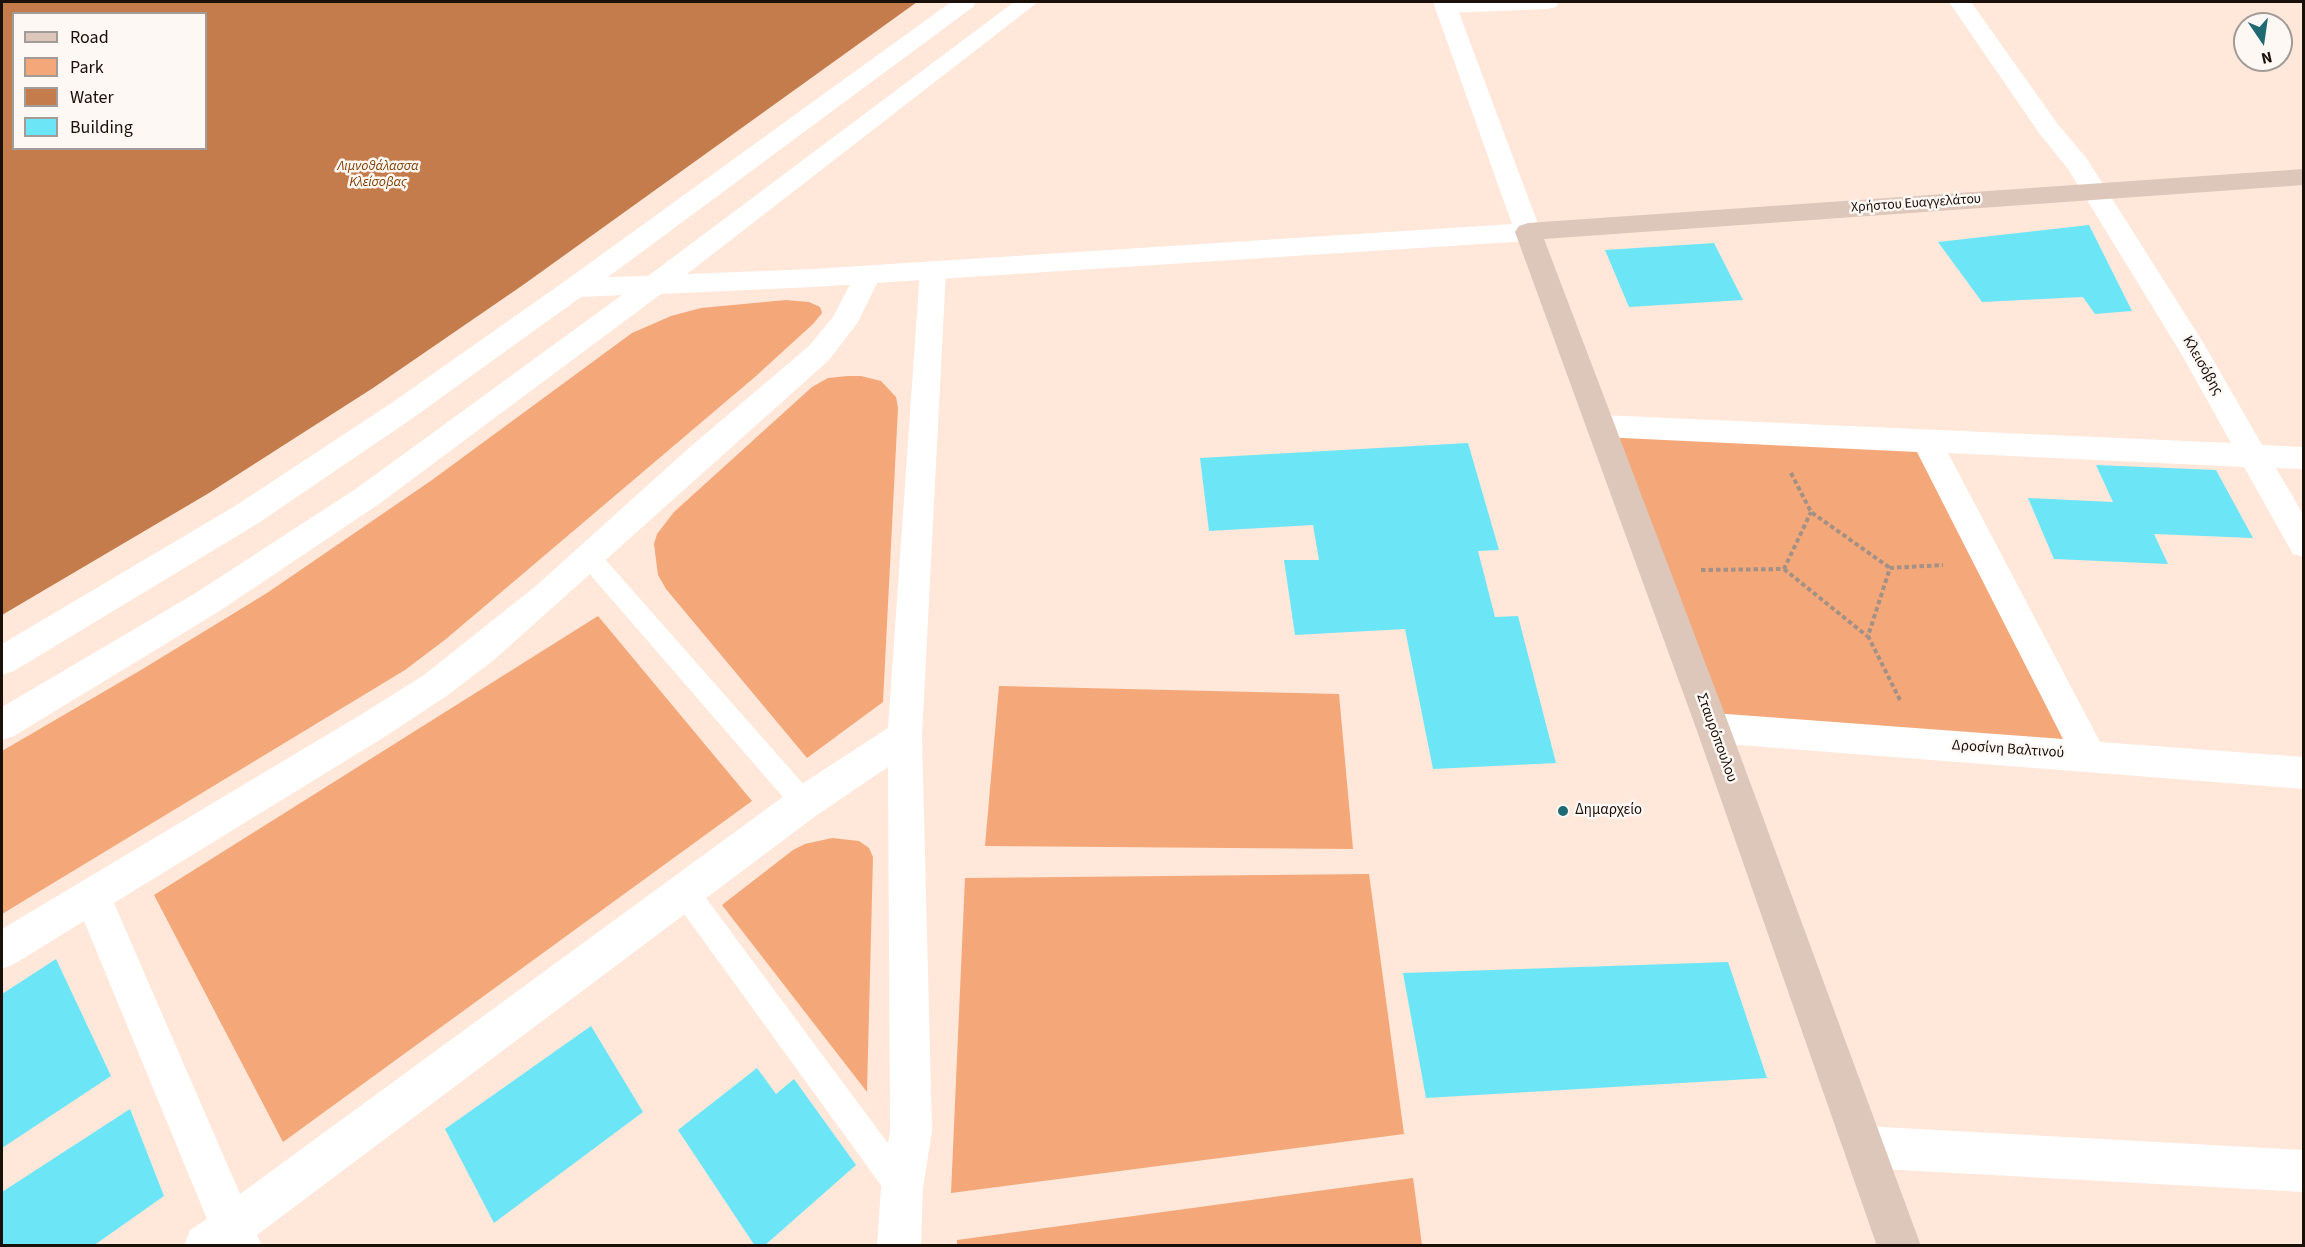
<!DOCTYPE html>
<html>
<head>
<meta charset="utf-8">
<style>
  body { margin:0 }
  #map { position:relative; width:2305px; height:1247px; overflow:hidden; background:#ffe7d9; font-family:"Source Sans 3",sans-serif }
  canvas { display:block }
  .frame { position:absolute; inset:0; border:3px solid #19100a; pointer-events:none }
  .legend { position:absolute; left:12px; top:12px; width:195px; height:138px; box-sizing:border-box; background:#fef8f5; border:2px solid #a29b97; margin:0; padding:8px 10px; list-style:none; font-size:18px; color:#19100a }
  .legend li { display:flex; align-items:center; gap:12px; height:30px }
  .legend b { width:30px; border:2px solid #a29b97 }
  .north { position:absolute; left:2233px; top:12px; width:60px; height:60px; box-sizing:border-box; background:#fef8f5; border:2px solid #a29b97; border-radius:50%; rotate:167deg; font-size:16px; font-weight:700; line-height:24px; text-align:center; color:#19100a }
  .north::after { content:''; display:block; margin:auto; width:21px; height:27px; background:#1f6973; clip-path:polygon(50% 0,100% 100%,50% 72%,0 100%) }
</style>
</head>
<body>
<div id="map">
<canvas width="2305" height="1247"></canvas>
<div class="frame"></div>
<ul class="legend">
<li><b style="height:8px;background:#dcc7ba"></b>Road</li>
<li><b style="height:16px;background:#f4a879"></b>Park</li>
<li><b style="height:16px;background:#c57c4c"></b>Water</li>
<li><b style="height:16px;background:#6ce6f7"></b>Building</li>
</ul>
<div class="north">N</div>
</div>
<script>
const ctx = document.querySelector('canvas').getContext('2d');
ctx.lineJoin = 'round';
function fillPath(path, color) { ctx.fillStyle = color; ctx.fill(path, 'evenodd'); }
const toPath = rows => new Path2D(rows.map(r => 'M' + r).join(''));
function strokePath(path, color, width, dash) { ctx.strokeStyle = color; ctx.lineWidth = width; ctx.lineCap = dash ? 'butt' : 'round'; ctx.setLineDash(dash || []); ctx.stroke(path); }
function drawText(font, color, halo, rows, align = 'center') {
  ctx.font = font + ' "Source Sans 3",sans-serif'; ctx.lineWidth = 5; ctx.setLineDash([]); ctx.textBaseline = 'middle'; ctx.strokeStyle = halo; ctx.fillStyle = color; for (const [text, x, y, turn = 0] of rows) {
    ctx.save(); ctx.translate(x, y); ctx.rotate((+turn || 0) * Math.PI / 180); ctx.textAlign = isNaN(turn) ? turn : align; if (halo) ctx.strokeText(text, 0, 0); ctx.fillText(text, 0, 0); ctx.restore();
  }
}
const green = toPath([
  [786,300,809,302,820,307,822,313,813,324,756,376,446,639,405,670,2,914,2,751,141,670,267,593,432,480,632,333,671,316,701,308],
  [848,376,861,376,881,381,896,397,898,408,883,702,807,758,666,589,658,575,654,544,657,534,674,512,812,387,828,378],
  [1602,426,1927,441,2090,757,1713,728],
  [598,616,752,801,283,1142,154,895],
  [999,686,1339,694,1353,849,985,846],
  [832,838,859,841,869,848,873,857,867,1092,722,905,793,850,805,844],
  [1369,874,1404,1134,951,1193,965,878],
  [1413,1178,1422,1245,957,1245,957,1240]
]);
const water = toPath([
  [2,2,917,2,523,285,373,388,209,493,2,615],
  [14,14,206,14,206,148,14,148]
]);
const building = toPath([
  [2089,225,2132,311,2095,314,2083,297,1982,302,1938,242],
  [1714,243,1743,300,1629,307,1605,250],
  [1468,443,1499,550,1478,551,1495,617,1518,616,1556,763,1433,769,1405,629,1295,635,1284,560,1319,560,1313,525,1209,531,1200,458],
  [2096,465,2216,470,2253,538,2154,534,2168,564,2054,559,2028,498,2113,502],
  [56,959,111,1076,2,1148,2,994],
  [1728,962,1767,1078,1426,1098,1403,973],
  [591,1026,643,1112,494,1223,445,1129],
  [757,1068,776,1094,794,1079,856,1165,764,1246,755,1246,678,1130],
  [130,1109,164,1196,93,1246,2,1246,2,1192]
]);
const path = toPath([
  [1791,473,1811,512,1890,568],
  [1784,569,1867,636],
  [1701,570,1784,569,1811,512],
  [1900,700,1868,636,1890,568,1943,565]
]);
const service = toPath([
  [589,548,597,550,813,795,817,803,813,811,804,815,795,811,581,564,577,557,581,550,589,548],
  [684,878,694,882,913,1177,918,1188,913,1199,902,1204,891,1199,674,900,670,891,674,882,684,878]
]);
const minor = toPath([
  [1438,2,1559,2,1556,7,1548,9,1446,13,1438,11,1435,6,1438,2],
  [1949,2,1971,2,2057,123,2087,159,2204,344,2262,445,2304,447,2304,469,2276,468,2304,516,2304,557,2293,554,2244,467,1948,453,2100,742,2304,757,2304,789,1713,743,1701,739,1696,728,1701,717,1713,713,2063,739,1917,452,1602,437,1592,434,1587,426,1592,418,1602,415,2231,443,2182,355,2068,169,2039,133,1949,2],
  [933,261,942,264,946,270,922,736,932,1131,923,1188,921,1246,877,1246,881,1188,890,1131,888,767,817,815,257,1235,262,1246,184,1246,190,1230,207,1219,84,921,16,963,2,969,2,929,362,714,424,675,537,585,690,447,809,346,833,317,858,269,868,266,878,269,881,275,858,322,829,360,495,659,448,695,386,736,114,903,240,1194,791,791,888,728,920,270,924,264,933,261],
  [1863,1126,2304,1150,2304,1192,1863,1168,1848,1162,1842,1147,1848,1132,1863,1126]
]);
const tertiary = toPath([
  [951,2,976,2,973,7,608,277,648,276,1014,2,1038,2,687,274,813,269,1512,224,1433,2,1455,2,1541,232,1537,238,1528,241,813,287,661,294,379,504,218,612,14,736,2,740,2,707,194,594,357,488,622,295,581,297,410,420,257,524,14,671,2,675,2,644,235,506,390,404,565,281,951,2]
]);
const secondary = toPath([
  [2304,169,2304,185,1544,239,1730,728,1921,1246,1877,1246,1696,728,1515,232,1519,226,1528,223,2304,169]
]);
const markers = [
  [1563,811,6,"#1f6973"]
];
const farWaternames = [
  ["Λιμνοθάλασσα",378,167],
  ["Κλείσοβας",378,183]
];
const farStreetnames = [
  ["Χρήστου Ευαγγελάτου",1916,204,-4]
];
const streetNames = [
  ["Κλεισόβης",2202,366,60],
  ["Σταυρόπουλου",1716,738,70],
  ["Δροσίνη Βαλτινού",2008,750,4]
];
const poiNames = [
  ["Δημαρχείο",1575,811]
];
fillPath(green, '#f4a879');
fillPath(water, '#c57c4c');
fillPath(building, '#6ce6f7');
strokePath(path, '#a39186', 4, [4.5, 3]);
fillPath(service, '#fff');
fillPath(minor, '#fff');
fillPath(tertiary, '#fff');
fillPath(secondary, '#dcc7ba');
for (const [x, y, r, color] of markers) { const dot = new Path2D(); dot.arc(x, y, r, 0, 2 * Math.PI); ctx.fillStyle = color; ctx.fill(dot); strokePath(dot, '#fef8f5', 2); }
drawText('italic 14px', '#843f03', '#fef8f5', farWaternames);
drawText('14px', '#19100a', '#fef8f5', farStreetnames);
drawText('15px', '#19100a', '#fef8f5', streetNames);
drawText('15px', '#19100a', '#fef8f5', poiNames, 'left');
</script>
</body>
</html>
